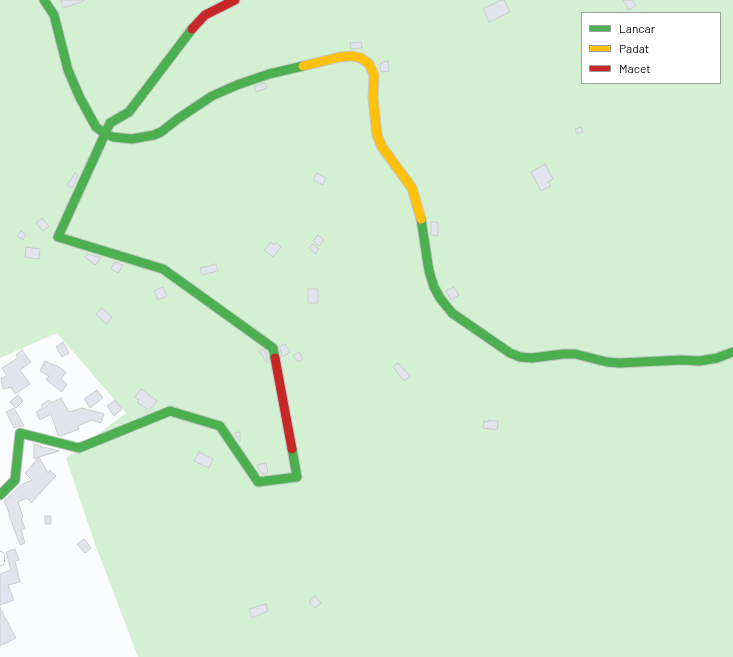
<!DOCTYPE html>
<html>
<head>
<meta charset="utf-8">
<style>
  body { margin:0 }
  #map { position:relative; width:733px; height:657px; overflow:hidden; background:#fbfcfd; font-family:Barlow,sans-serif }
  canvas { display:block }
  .legend { position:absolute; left:581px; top:12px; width:140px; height:72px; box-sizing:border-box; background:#fff; border:1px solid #9e9f9f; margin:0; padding:5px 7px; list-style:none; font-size:12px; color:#0d0e0f }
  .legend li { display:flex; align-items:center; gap:8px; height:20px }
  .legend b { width:20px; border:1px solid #9e9f9f }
</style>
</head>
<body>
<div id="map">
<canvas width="733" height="657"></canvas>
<ul class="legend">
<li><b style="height:5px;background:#4caf50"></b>Lancar</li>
<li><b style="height:5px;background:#ffc107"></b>Padat</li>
<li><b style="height:5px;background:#c62828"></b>Macet</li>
</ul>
</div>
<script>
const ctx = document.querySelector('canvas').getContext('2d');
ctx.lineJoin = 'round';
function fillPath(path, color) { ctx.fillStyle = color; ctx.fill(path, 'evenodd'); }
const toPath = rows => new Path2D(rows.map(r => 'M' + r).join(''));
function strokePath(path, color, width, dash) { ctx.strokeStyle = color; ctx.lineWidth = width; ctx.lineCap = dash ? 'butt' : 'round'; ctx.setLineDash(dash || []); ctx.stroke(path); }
const green = toPath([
  [0,0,733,0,733,657,138,657,95,544,66,458,126,413,57,333,0,358],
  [582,13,720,13,720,83,582,83]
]);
const building = toPath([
  [61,0,84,0,84,1,63,8,61,0],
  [501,0,504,0,510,12,489,22,483,9,501,0],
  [623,0,632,0,636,5,629,10,623,0],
  [361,42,362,48,351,49,350,43,361,42],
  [388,61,389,71,381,72,380,64,382,64,382,62,388,61],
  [265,83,267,88,256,92,254,87,265,83],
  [581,127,583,132,577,134,575,129,581,127],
  [545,164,553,179,548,182,551,186,541,191,531,172,545,164],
  [75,173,78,175,72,188,67,185,75,173],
  [317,173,326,178,323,185,313,180,317,173],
  [42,218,49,226,43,231,36,223,42,218],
  [431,222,438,222,438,236,431,235,431,222],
  [21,231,26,234,23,240,17,236,21,231],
  [318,235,324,240,319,246,313,241,318,235],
  [271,242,274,245,276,242,281,247,273,257,264,250,271,242],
  [313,244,319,249,315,254,309,248,313,244],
  [26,247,40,249,39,259,25,257,26,247],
  [88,254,101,258,95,265,85,257,88,254],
  [115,262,123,265,118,273,111,269,115,262],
  [216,264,218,271,202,275,200,268,216,264],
  [163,287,167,296,158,300,154,291,163,287],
  [454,287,459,295,451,300,446,291,454,287],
  [308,289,318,289,318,303,308,303,308,289],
  [102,308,112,317,107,324,96,314,102,308],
  [63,342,69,353,62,357,56,347,63,342],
  [285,344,290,352,282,357,280,346,285,344],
  [262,349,266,352,268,362,267,363,259,351,262,349],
  [22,350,31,362,20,370,30,384,15,394,11,387,3,389,1,378,7,376,2,368,18,358,16,355,22,350],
  [299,352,303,359,298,362,293,356,299,352],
  [45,361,59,367,66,372,61,379,67,384,62,392,46,380,49,376,40,371,45,361],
  [398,363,410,376,404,381,393,367,398,363],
  [141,389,157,401,149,411,137,402,139,400,135,397,141,389],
  [97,390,103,398,90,408,84,399,97,390],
  [18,395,23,401,16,408,10,402,18,395],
  [61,398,69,412,82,408,104,414,101,423,92,420,78,426,79,429,61,436,58,435,51,414,40,420,36,412,43,408,41,405,49,400,51,403,61,398],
  [115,400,122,409,114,416,107,406,115,400],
  [14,408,24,426,18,426,14,428,6,412,14,408],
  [489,420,498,421,497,430,483,428,484,421,488,422,489,420],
  [240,432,240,442,234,433,240,432],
  [34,444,41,446,41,448,44,447,59,451,39,457,48,473,50,470,56,476,31,503,27,498,18,502,23,517,21,518,25,528,21,530,25,543,20,545,9,515,10,515,4,501,21,485,32,480,25,473,39,457,34,459,34,444],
  [199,452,213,459,209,468,194,461,199,452],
  [266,463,268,473,262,474,258,468,257,465,266,463],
  [45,516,51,516,51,524,45,524,45,516],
  [84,539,91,548,85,553,77,544,84,539],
  [15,549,19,560,15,561,20,582,8,585,14,600,0,605,0,574,11,570,6,552,15,549],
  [315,596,321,603,315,608,309,602,315,596],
  [266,604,268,611,252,618,249,609,266,604],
  [0,608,16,638,0,646,0,608]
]);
const street = toPath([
  [0,556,0,561]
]);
const fast = toPath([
  [44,0,54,15,68,70,80,98,96,127,104,133,113,137,132,139,154,135,161,132,179,118,212,96,237,85,269,74,303,66],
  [192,29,129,112,110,123,58,237,163,269,273,348,275,358],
  [421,219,429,271,434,287,440,298,452,313,510,353,520,357,532,358,563,354,575,354,607,362,619,363,682,360,700,361,717,358,733,352],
  [0,495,15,480,20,433,79,448,170,411,220,426,258,482,297,477,292,449]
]);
const slow = toPath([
  [303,66,340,57,352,56,361,58,369,64,374,75,373,98,377,135,382,147,412,188,421,219]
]);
const jam = toPath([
  [192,29,205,15,235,0],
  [275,358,292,449]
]);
fillPath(green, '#d3f0d3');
fillPath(building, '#e1e4ed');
strokePath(building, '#cbcccd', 1);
strokePath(street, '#c5c6c7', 10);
strokePath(fast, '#c5c6c7', 11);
strokePath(slow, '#c5c6c7', 11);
strokePath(jam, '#c5c6c7', 11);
strokePath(street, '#feffff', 8);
strokePath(fast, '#4caf50', 9);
strokePath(slow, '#ffc107', 9);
strokePath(jam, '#c62828', 9);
</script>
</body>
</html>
